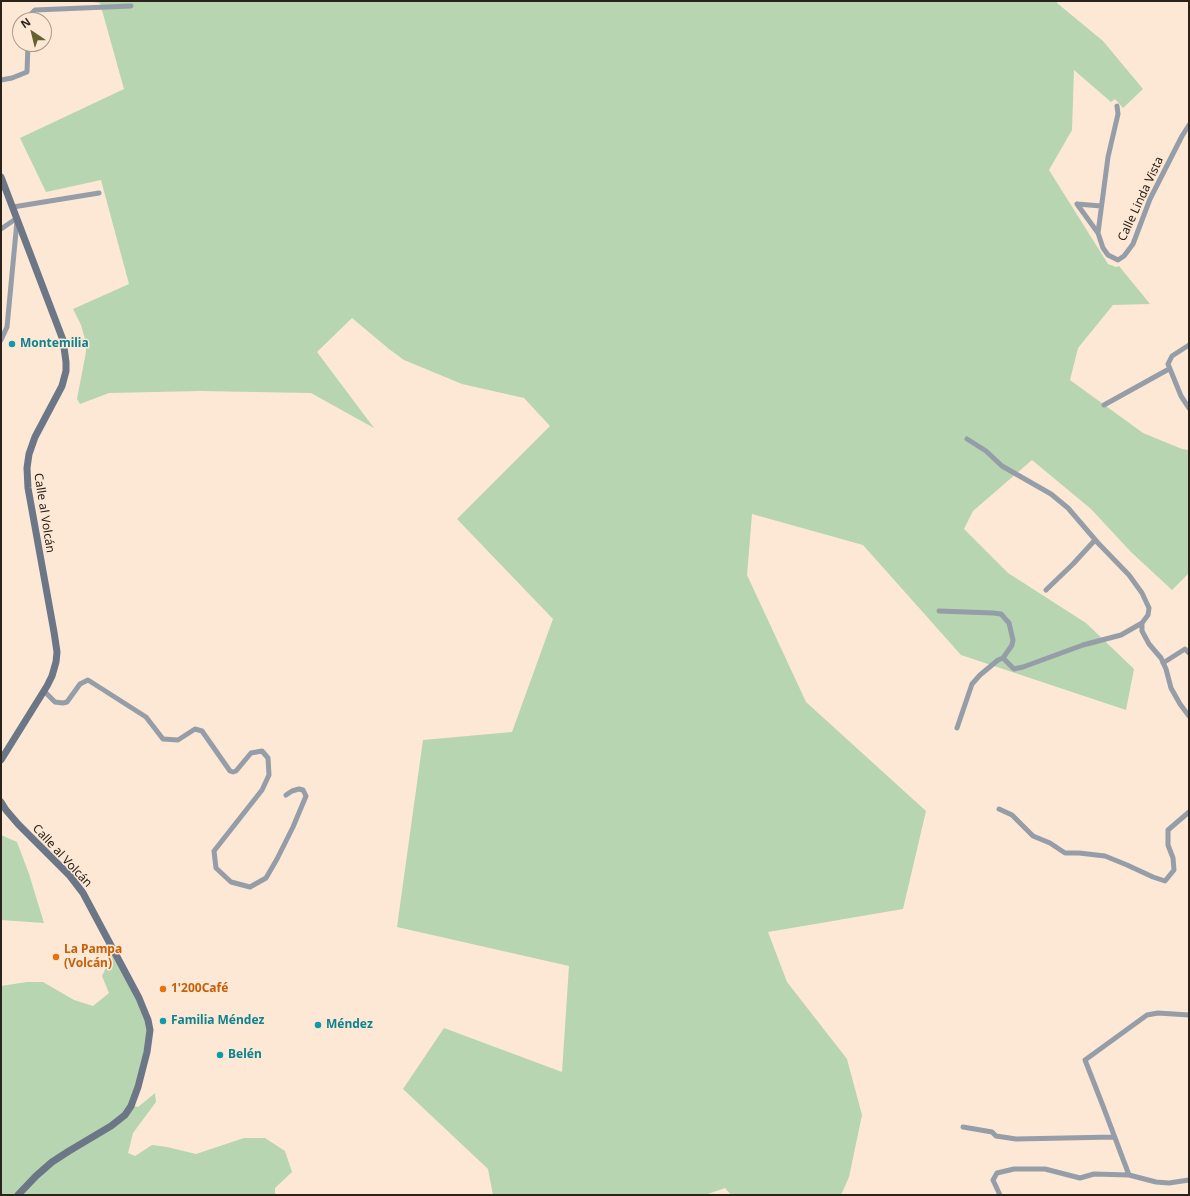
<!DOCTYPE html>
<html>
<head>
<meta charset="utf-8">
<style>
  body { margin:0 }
  #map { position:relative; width:1190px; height:1196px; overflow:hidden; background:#fde8d6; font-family:"Noto Sans",sans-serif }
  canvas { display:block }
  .frame { position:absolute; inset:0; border:2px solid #2b2219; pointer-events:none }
  .north { position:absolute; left:12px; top:12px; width:40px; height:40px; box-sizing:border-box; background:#fde8d6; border:1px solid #a9998a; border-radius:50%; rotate:325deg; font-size:11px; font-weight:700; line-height:16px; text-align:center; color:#2b2219 }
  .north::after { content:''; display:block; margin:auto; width:14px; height:18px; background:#66622f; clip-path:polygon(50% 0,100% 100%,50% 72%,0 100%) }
</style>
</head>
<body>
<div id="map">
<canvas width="1190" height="1196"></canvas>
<div class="frame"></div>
<div class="north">N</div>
</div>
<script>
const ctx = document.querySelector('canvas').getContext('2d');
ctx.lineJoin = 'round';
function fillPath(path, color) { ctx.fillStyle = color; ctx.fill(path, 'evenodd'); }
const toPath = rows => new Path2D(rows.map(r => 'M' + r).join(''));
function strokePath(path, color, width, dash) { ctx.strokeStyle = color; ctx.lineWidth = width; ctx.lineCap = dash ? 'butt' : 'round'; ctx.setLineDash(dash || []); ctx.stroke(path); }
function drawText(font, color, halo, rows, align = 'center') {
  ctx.font = font + ' "Noto Sans",sans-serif'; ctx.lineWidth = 3; ctx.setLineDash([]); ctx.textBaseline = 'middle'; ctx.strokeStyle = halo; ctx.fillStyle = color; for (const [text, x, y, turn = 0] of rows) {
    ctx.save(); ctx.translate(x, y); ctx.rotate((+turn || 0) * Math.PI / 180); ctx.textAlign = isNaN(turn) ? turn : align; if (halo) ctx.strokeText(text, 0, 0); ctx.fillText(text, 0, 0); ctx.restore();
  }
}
const green = toPath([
  [86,1,1057,1,1057,3,1103,41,1143,89,1123,108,1115,99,1111,102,1074,70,1072,130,1049,170,1108,264,1116,267,1119,266,1150,304,1113,305,1078,348,1070,380,1143,433,1182,449,1189,450,1189,573,1172,590,1131,552,1091,509,1032,460,973,511,964,529,1008,573,1086,623,1134,669,1126,710,961,655,863,545,752,514,747,575,806,702,926,811,903,909,768,932,787,982,847,1059,862,1115,849,1177,841,1195,731,1195,725,1188,705,1195,493,1195,488,1169,403,1089,444,1028,562,1072,569,966,397,927,423,740,512,732,553,619,457,519,550,426,524,398,462,384,404,360,389,349,352,318,317,352,374,428,311,393,200,391,109,393,80,404,77,399,86,352,86,343,81,325,73,309,129,284,101,180,46,192,20,138,124,89,100,3],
  [1,835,17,842,29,874,44,923,1,920],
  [114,951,150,1030,131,1105,138,1107,155,1093,156,1102,133,1133,128,1153,135,1156,152,1145,167,1147,196,1154,244,1138,265,1138,285,1151,292,1172,275,1188,275,1195,1,1195,1,986,27,982,43,982,74,1000,93,1006,109,993,102,976]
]);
const street = toPath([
  [31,20,31,14,35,10,131,6],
  [1,80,12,78,27,72,28,44],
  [1117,106,1118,114,1108,157,1098,233,1103,248,1108,255,1118,260,1124,256,1133,244,1150,199,1182,136,1189,125],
  [1077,204,1098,233],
  [1077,204,1101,206],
  [13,207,99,193],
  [1,229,17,218],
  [1,340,7,327,17,221],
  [1189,345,1172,356,1168,364,1181,396,1189,408],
  [1104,405,1169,369],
  [967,439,986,451,1002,466,1051,494,1068,508,1098,543,1129,575,1142,593,1149,608,1148,615,1142,623,1142,631,1149,644,1161,658,1166,669,1171,688,1180,704,1189,716],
  [1046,590,1073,564,1095,540],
  [939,611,993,613,1001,614,1009,623,1013,640,1012,645,1003,658],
  [1163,663,1185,649,1189,653],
  [44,691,55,702,63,703,67,702,80,684,88,680,146,717,163,739,178,740,195,729,202,731,230,771,233,772,236,771,251,753,262,751,268,758,269,775,262,790,214,851,216,868,231,882,250,887,266,878,277,859,293,827,306,796,303,790,299,789,292,791,286,795],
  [957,728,972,684,980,675,998,660,1003,658,1014,669,1023,667,1083,645,1121,635,1142,623],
  [999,809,1012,815,1033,836,1050,843,1065,853,1079,853,1105,856,1127,865,1153,877,1165,881,1174,870,1173,858,1168,845,1168,830,1189,812],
  [963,1127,992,1132,996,1136,1016,1139,1114,1137],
  [1129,1175,1103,1106,1085,1060,1147,1015,1158,1013,1189,1015],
  [1000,1195,993,1180,997,1173,1014,1169,1045,1169,1080,1178,1094,1174,1129,1175,1156,1182,1169,1183,1189,1180]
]);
const secondary = toPath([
  [1,177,63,340,66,362,66,371,62,386,35,437,29,454,27,468,28,488,54,632,57,652,56,662,52,676,47,686,1,760],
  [1,802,6,810,18,824,70,876,83,893,139,998,148,1020,150,1030,147,1052,138,1087,131,1106,125,1115,111,1126,69,1151,52,1162,36,1176,18,1195]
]);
const markers = [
  [12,344,4,"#0f9aa8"],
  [56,957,4,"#e8710a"],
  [163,989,4,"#e8710a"],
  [163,1021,4,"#0f9aa8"],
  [318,1025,4,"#0f9aa8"],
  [220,1055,4,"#0f9aa8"]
];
const streetNames = [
  ["Calle Linda Vista",1141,199,-65],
  ["Calle al Volcán",44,513,81],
  ["Calle al Volcán",62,856,47]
];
const cultureNames = [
  ["Montemilia",20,344],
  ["Familia Méndez",171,1021],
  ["Méndez",326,1025],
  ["Belén",228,1055]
];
const foodNames = [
  ["La Pampa",64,950],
  ["(Volcán)",64,964],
  ["1'200Café",171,989]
];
fillPath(green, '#b6d5b0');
strokePath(street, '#959da8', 5);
strokePath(secondary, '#6b7686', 7);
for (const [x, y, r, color] of markers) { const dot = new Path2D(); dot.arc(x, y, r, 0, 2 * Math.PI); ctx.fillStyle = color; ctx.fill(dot); strokePath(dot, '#fde8d6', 1.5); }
drawText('12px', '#2b2219', '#fde8d6', streetNames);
drawText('bold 12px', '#0d838f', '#fde8d6', cultureNames, 'left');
drawText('bold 12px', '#c56008', '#fde8d6', foodNames, 'left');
</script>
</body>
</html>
